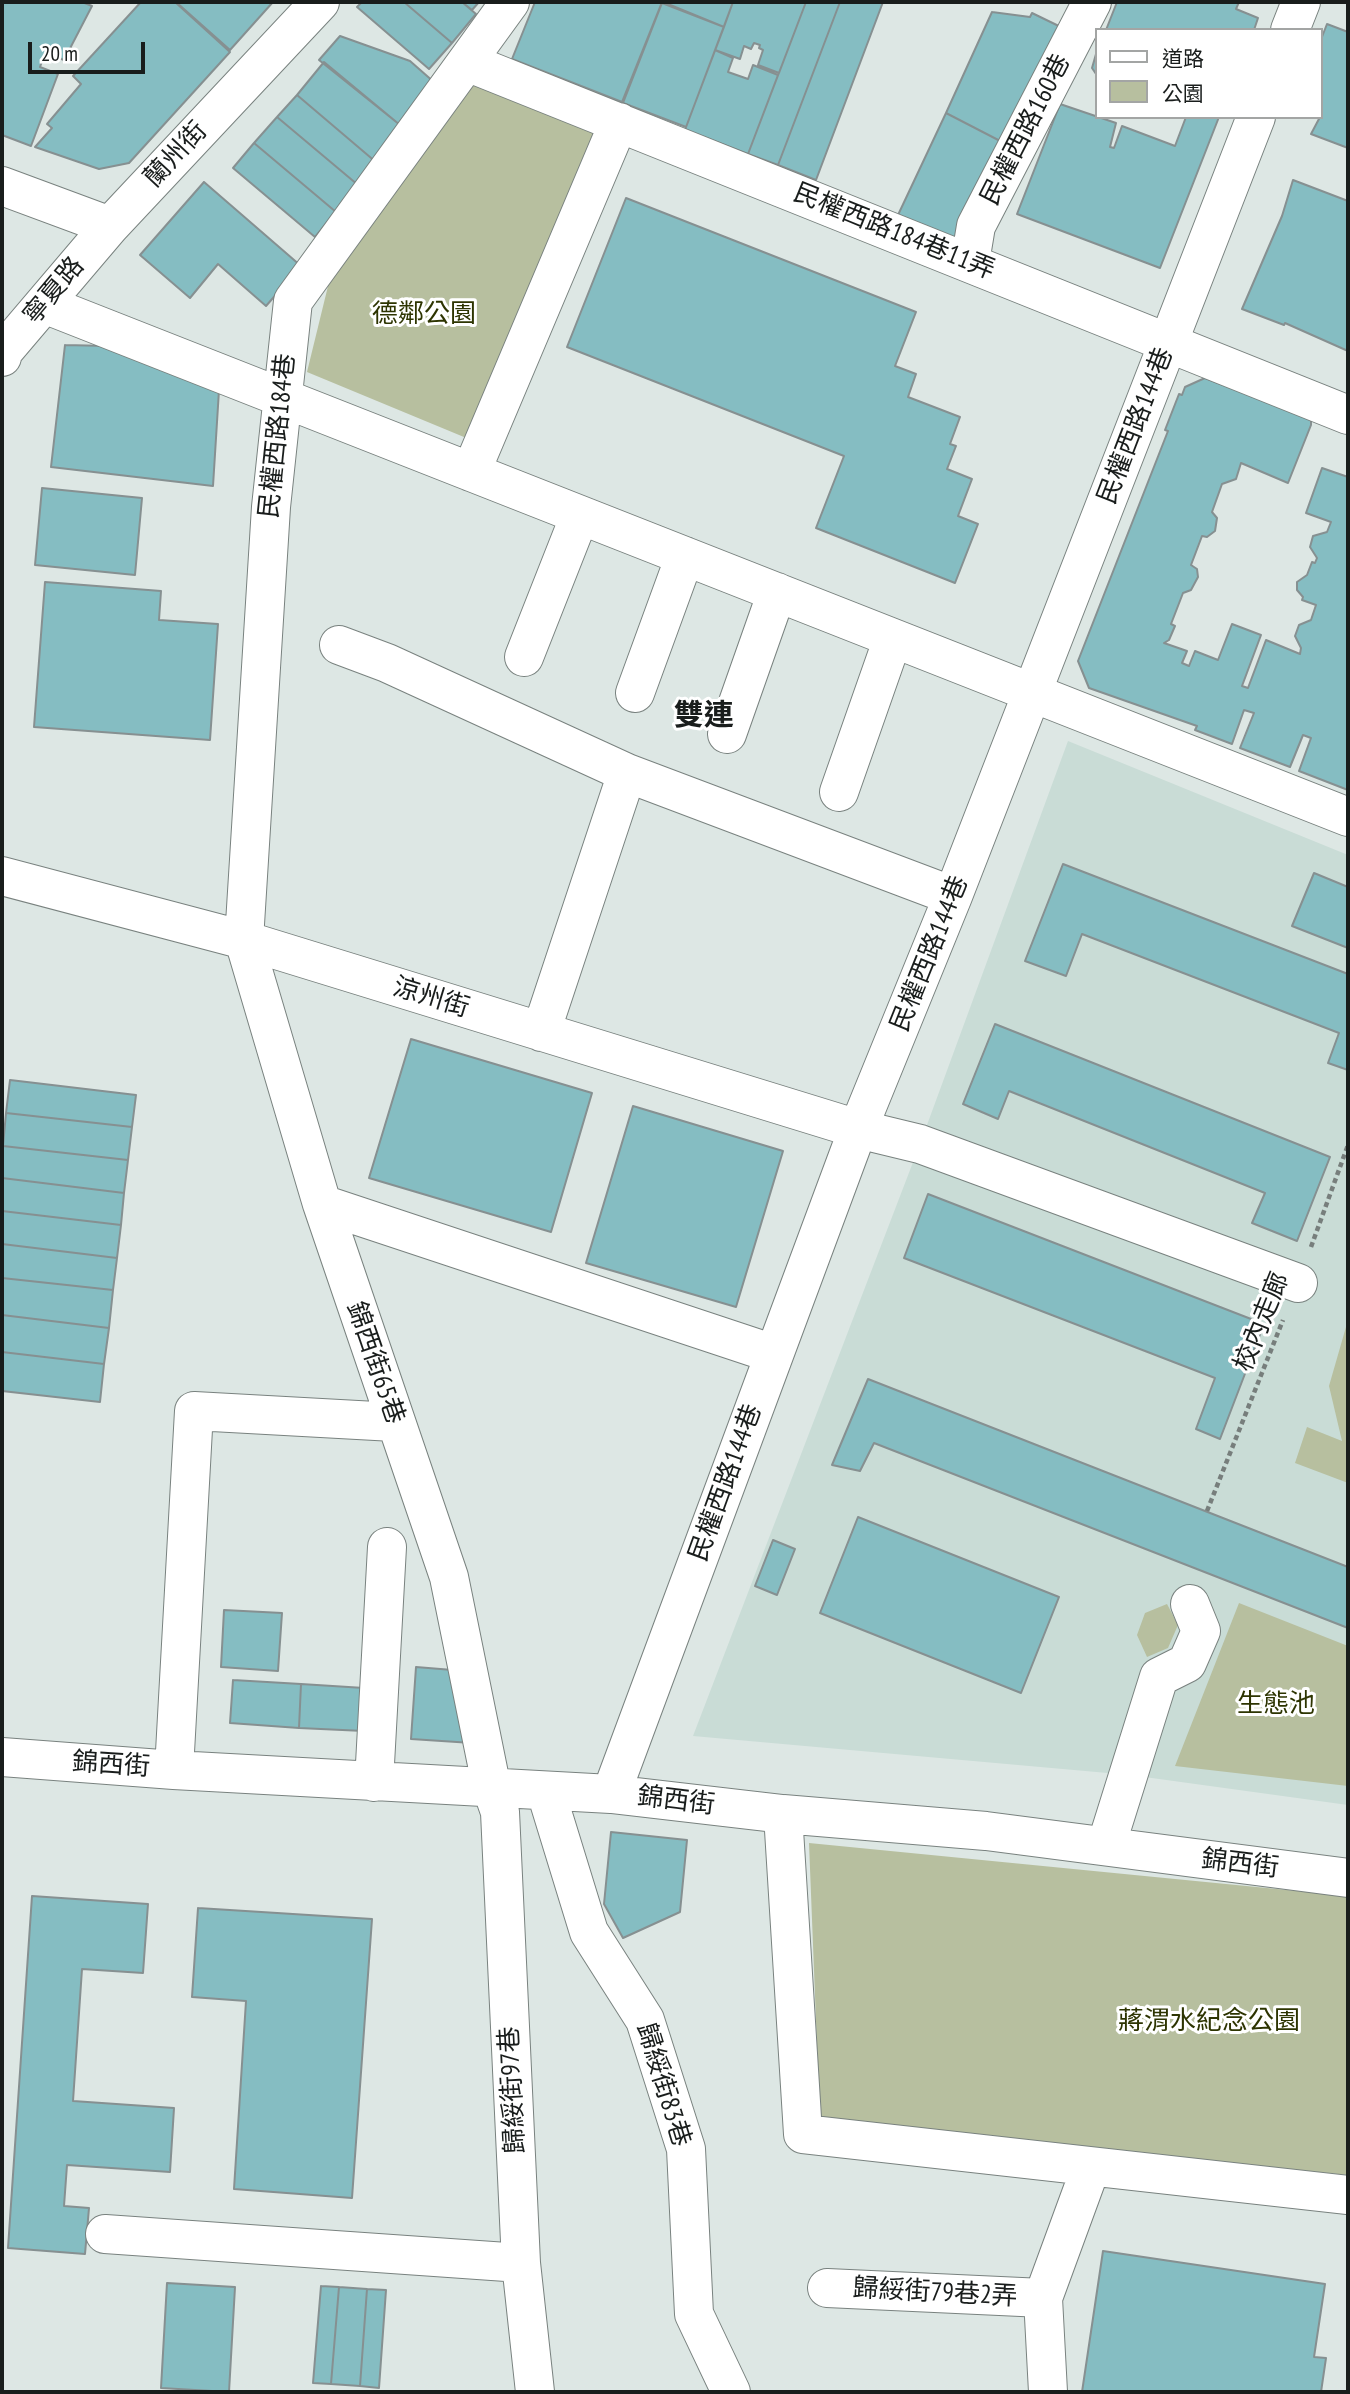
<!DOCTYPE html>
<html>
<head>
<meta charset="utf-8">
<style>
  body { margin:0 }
  #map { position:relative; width:1350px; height:2394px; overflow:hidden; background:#dde7e4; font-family:"PT Sans Narrow","Noto Sans TC",sans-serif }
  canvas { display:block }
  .frame { position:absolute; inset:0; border:4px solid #191d1c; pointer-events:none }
  .legend { position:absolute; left:1095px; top:28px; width:228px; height:91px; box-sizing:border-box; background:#fff; border:2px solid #a3a5a4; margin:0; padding:9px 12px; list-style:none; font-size:21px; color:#191d1c }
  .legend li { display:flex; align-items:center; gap:14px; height:35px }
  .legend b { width:35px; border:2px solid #a3a5a4 }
  .scale { position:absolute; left:28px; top:42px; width:117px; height:32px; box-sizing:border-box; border:4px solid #191d1c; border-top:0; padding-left:9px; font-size:21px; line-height:24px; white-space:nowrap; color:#191d1c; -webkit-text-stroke:5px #fff; paint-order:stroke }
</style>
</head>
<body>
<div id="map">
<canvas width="1350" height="2394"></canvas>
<div class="frame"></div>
<ul class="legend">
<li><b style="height:9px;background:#fff"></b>道路</li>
<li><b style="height:19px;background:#b7bf9f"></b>公園</li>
</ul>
<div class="scale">20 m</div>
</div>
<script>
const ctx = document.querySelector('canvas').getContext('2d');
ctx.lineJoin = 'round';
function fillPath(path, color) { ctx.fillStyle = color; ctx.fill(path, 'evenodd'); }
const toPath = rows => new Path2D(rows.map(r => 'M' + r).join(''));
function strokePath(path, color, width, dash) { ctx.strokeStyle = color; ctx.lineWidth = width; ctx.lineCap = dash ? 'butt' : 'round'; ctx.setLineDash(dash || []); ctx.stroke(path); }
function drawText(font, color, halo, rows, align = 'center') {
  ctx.font = font + ' "PT Sans Narrow","Noto Sans TC",sans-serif'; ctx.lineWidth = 6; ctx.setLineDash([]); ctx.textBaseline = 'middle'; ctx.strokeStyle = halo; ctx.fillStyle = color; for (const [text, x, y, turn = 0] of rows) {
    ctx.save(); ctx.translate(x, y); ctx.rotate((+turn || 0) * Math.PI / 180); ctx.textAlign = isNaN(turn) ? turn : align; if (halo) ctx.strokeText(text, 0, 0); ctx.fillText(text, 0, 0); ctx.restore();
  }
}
const built = toPath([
  [1068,741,1348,855,1348,1805,1130,1775,693,1736,920,1144]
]);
const green = toPath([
  [472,82,602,135,476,442,307,372,329,282],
  [1348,1320,1348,1483,1295,1463,1307,1427,1342,1441,1329,1386],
  [1239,1603,1348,1646,1348,1786,1175,1766],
  [1167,1604,1178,1625,1168,1648,1147,1657,1137,1635,1145,1613],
  [809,1843,1348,1896,1348,2175,820,2123]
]);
const building = toPath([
  [2,2,82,2,92,6,64,60,45,53,40,67,58,74,31,146,2,135,2,2],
  [141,2,175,2,230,52,129,163,99,169,35,147,52,128,47,124,81,84,73,76,141,2],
  [176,2,273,2,230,50,176,2],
  [362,2,404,2,452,43,429,69,357,7,362,2],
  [404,2,462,2,476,14,452,43,404,2],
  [462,2,479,2,472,10,462,2],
  [535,2,662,2,622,102,512,59,535,2],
  [663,2,733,2,724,27,663,2],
  [733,2,806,2,779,73,758,65,763,50,759,48,760,45,754,43,751,49,744,46,740,59,715,50,733,2],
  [806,2,840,2,778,165,748,154,806,2],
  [840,2,883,2,816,180,778,165,840,2],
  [1117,2,1239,2,1236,9,1258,18,1254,30,1106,30,1117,2],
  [662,3,724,27,686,127,623,103,662,3],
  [992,12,1030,17,1032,13,1067,30,1006,144,946,113,992,12],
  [1327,24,1348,32,1348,148,1311,134,1320,117,1320,42,1327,24],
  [340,36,410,61,435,83,400,125,319,60,340,36],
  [715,50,733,58,728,72,748,79,753,65,778,75,748,154,685,130,715,50],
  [1096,54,1096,74,1092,68,1096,54],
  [324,62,400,125,377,163,297,95,324,62],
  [297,95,377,163,358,185,277,117,297,95],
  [1060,104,1116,123,1110,147,1114,148,1122,126,1175,146,1186,117,1219,117,1160,268,1017,214,1060,104],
  [946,113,1006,144,959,240,898,215,946,113],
  [277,117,358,185,336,212,254,143,277,117],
  [254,143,336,212,315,237,233,168,254,143],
  [1293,180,1348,201,1348,351,1285,323,1284,325,1242,309,1282,216,1293,180],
  [204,182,301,266,266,306,218,264,190,298,140,255,204,182],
  [626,198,916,312,895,366,916,374,908,397,960,417,950,444,956,446,947,469,972,479,958,516,978,524,955,583,816,528,844,456,567,347,626,198],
  [65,345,107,346,219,390,213,486,51,467,65,345],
  [1205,378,1311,418,1311,425,1288,483,1241,463,1236,479,1222,484,1212,512,1217,518,1215,531,1207,537,1202,536,1191,565,1197,569,1198,577,1191,590,1183,593,1171,624,1175,626,1169,640,1164,643,1187,651,1182,663,1189,666,1195,651,1218,660,1232,624,1261,635,1242,686,1248,688,1266,640,1300,654,1301,648,1295,636,1299,625,1311,620,1316,605,1302,600,1303,597,1297,590,1297,582,1307,575,1312,562,1315,563,1317,558,1310,547,1313,536,1327,532,1331,522,1306,513,1322,468,1348,477,1348,790,1299,771,1311,738,1303,735,1290,767,1240,748,1254,713,1244,710,1232,744,1195,730,1197,726,1089,688,1078,661,1168,431,1165,430,1179,394,1182,395,1185,387,1205,378],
  [42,488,142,498,135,575,35,565,42,488],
  [45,582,161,591,159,620,218,624,210,740,34,727,45,582],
  [1063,864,1348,974,1348,1070,1328,1063,1339,1033,1082,934,1066,976,1025,961,1063,864],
  [1314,873,1348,887,1348,948,1292,926,1314,873],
  [995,1024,1330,1157,1297,1241,1252,1223,1265,1193,1009,1091,998,1119,963,1104,995,1024],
  [411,1039,592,1093,551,1232,369,1178,411,1039],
  [10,1080,136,1095,132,1127,6,1113,10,1080],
  [633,1106,783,1151,736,1307,586,1263,633,1106],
  [6,1113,132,1127,128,1160,3,1146,6,1113],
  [3,1146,128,1160,124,1193,2,1178,3,1146],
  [2,1178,124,1193,121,1225,2,1211,2,1178],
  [928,1194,1264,1324,1220,1439,1196,1429,1215,1378,904,1258,928,1194],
  [2,1211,121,1225,117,1258,2,1244,2,1211],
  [2,1244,117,1258,113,1290,2,1278,2,1244],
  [2,1278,113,1290,109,1328,2,1315,2,1278],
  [2,1315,109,1328,104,1364,2,1352,2,1315],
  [2,1352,104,1364,100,1402,2,1391,2,1352],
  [868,1379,1348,1567,1348,1628,874,1443,860,1471,832,1465,868,1379],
  [858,1517,1059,1597,1021,1693,820,1613,858,1517],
  [773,1540,795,1549,777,1595,755,1586,773,1540],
  [224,1610,282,1613,278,1671,221,1667,224,1610],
  [416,1667,477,1672,472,1743,411,1739,416,1667],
  [233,1680,301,1684,299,1728,230,1723,233,1680],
  [301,1684,380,1689,364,1731,299,1728,301,1684],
  [611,1832,687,1840,680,1912,623,1938,604,1904,611,1832],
  [32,1896,148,1904,143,1973,82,1969,73,2101,174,2108,170,2172,67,2165,64,2206,89,2208,85,2254,8,2248,32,1896],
  [198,1908,372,1919,352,2198,234,2189,246,2001,192,1997,198,1908],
  [1103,2251,1325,2284,1314,2357,1326,2358,1321,2392,1082,2392,1103,2251],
  [167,2283,235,2287,229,2392,161,2388,167,2283],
  [321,2286,339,2287,331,2384,313,2383,321,2286],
  [339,2287,367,2289,360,2386,331,2384,339,2287],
  [367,2289,386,2290,379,2388,360,2386,367,2289]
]);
const path = toPath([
  [1311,1247,1348,1145],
  [1207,1511,1283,1320]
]);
const minor = toPath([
  [510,2,293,301,271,507,244,940,322,1204,449,1577,492,1789,500,1812,521,2263,535,2392],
  [1290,30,1301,2],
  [467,62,1348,415],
  [2,186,110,226],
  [970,262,976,226,1092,2],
  [44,304,1348,817],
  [2,357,2,353,110,226,320,2],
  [471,472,619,122],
  [339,645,387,663,627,773,953,896],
  [524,657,580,515],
  [635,693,685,556],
  [727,734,777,592],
  [839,792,893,638],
  [2,876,244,940,858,1129,920,1144,1298,1283],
  [541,1032,627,773],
  [322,1204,774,1354],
  [2,1757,174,1770,611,1794,783,1814,986,1831,1348,1878],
  [174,1770,194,1411,394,1422],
  [374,1782,387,1547],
  [546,1792,589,1932,645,2020,686,2149,694,2314,731,2392],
  [611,1794,858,1129,953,896,1256,117],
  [783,1814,803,2134,1348,2195],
  [1106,1846,1159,1677,1187,1663,1201,1631,1190,1604],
  [105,2234,521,2263],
  [827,2288,1043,2298],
  [1048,2392,1043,2298,1091,2167]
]);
const streetNames = [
  ["民權西路160巷",1026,130,-63],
  ["蘭州街",176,155,-47],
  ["民權西路184巷11弄",894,232,22],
  ["寧夏路",54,291,-50],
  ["民權西路144巷",1136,426,-69],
  ["民權西路184巷",278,436,-84],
  ["民權西路144巷",930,954,-68],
  ["涼州街",431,998,17],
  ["校內走廊",1262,1322,-68],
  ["錦西街65巷",375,1363,71],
  ["民權西路144巷",726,1483,-70],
  ["錦西街",111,1765,4],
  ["錦西街",676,1801,7],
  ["錦西街",1240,1864,7],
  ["歸綏街83巷",663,2085,73],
  ["歸綏街97巷",513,2090,-93],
  ["歸綏街79巷2弄",935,2293,3]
];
const parkNames = [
  ["德鄰公園",424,315],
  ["生態池",1276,1705],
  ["蔣渭水紀念公園",1209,2022]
];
const quarterNames = [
  ["雙連",704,716]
];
fillPath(built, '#c9dcd6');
fillPath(green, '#b7bf9f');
fillPath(building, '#85bdc2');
strokePath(building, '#869091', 2);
strokePath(minor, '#79827f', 40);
strokePath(path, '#777e7c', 4.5, [5, 3.5]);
strokePath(minor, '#fff', 38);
drawText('26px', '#191d1c', '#fff', streetNames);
drawText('26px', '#2d3401', '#fff', parkNames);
drawText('bold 30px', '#191d1c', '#fff', quarterNames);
</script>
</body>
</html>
